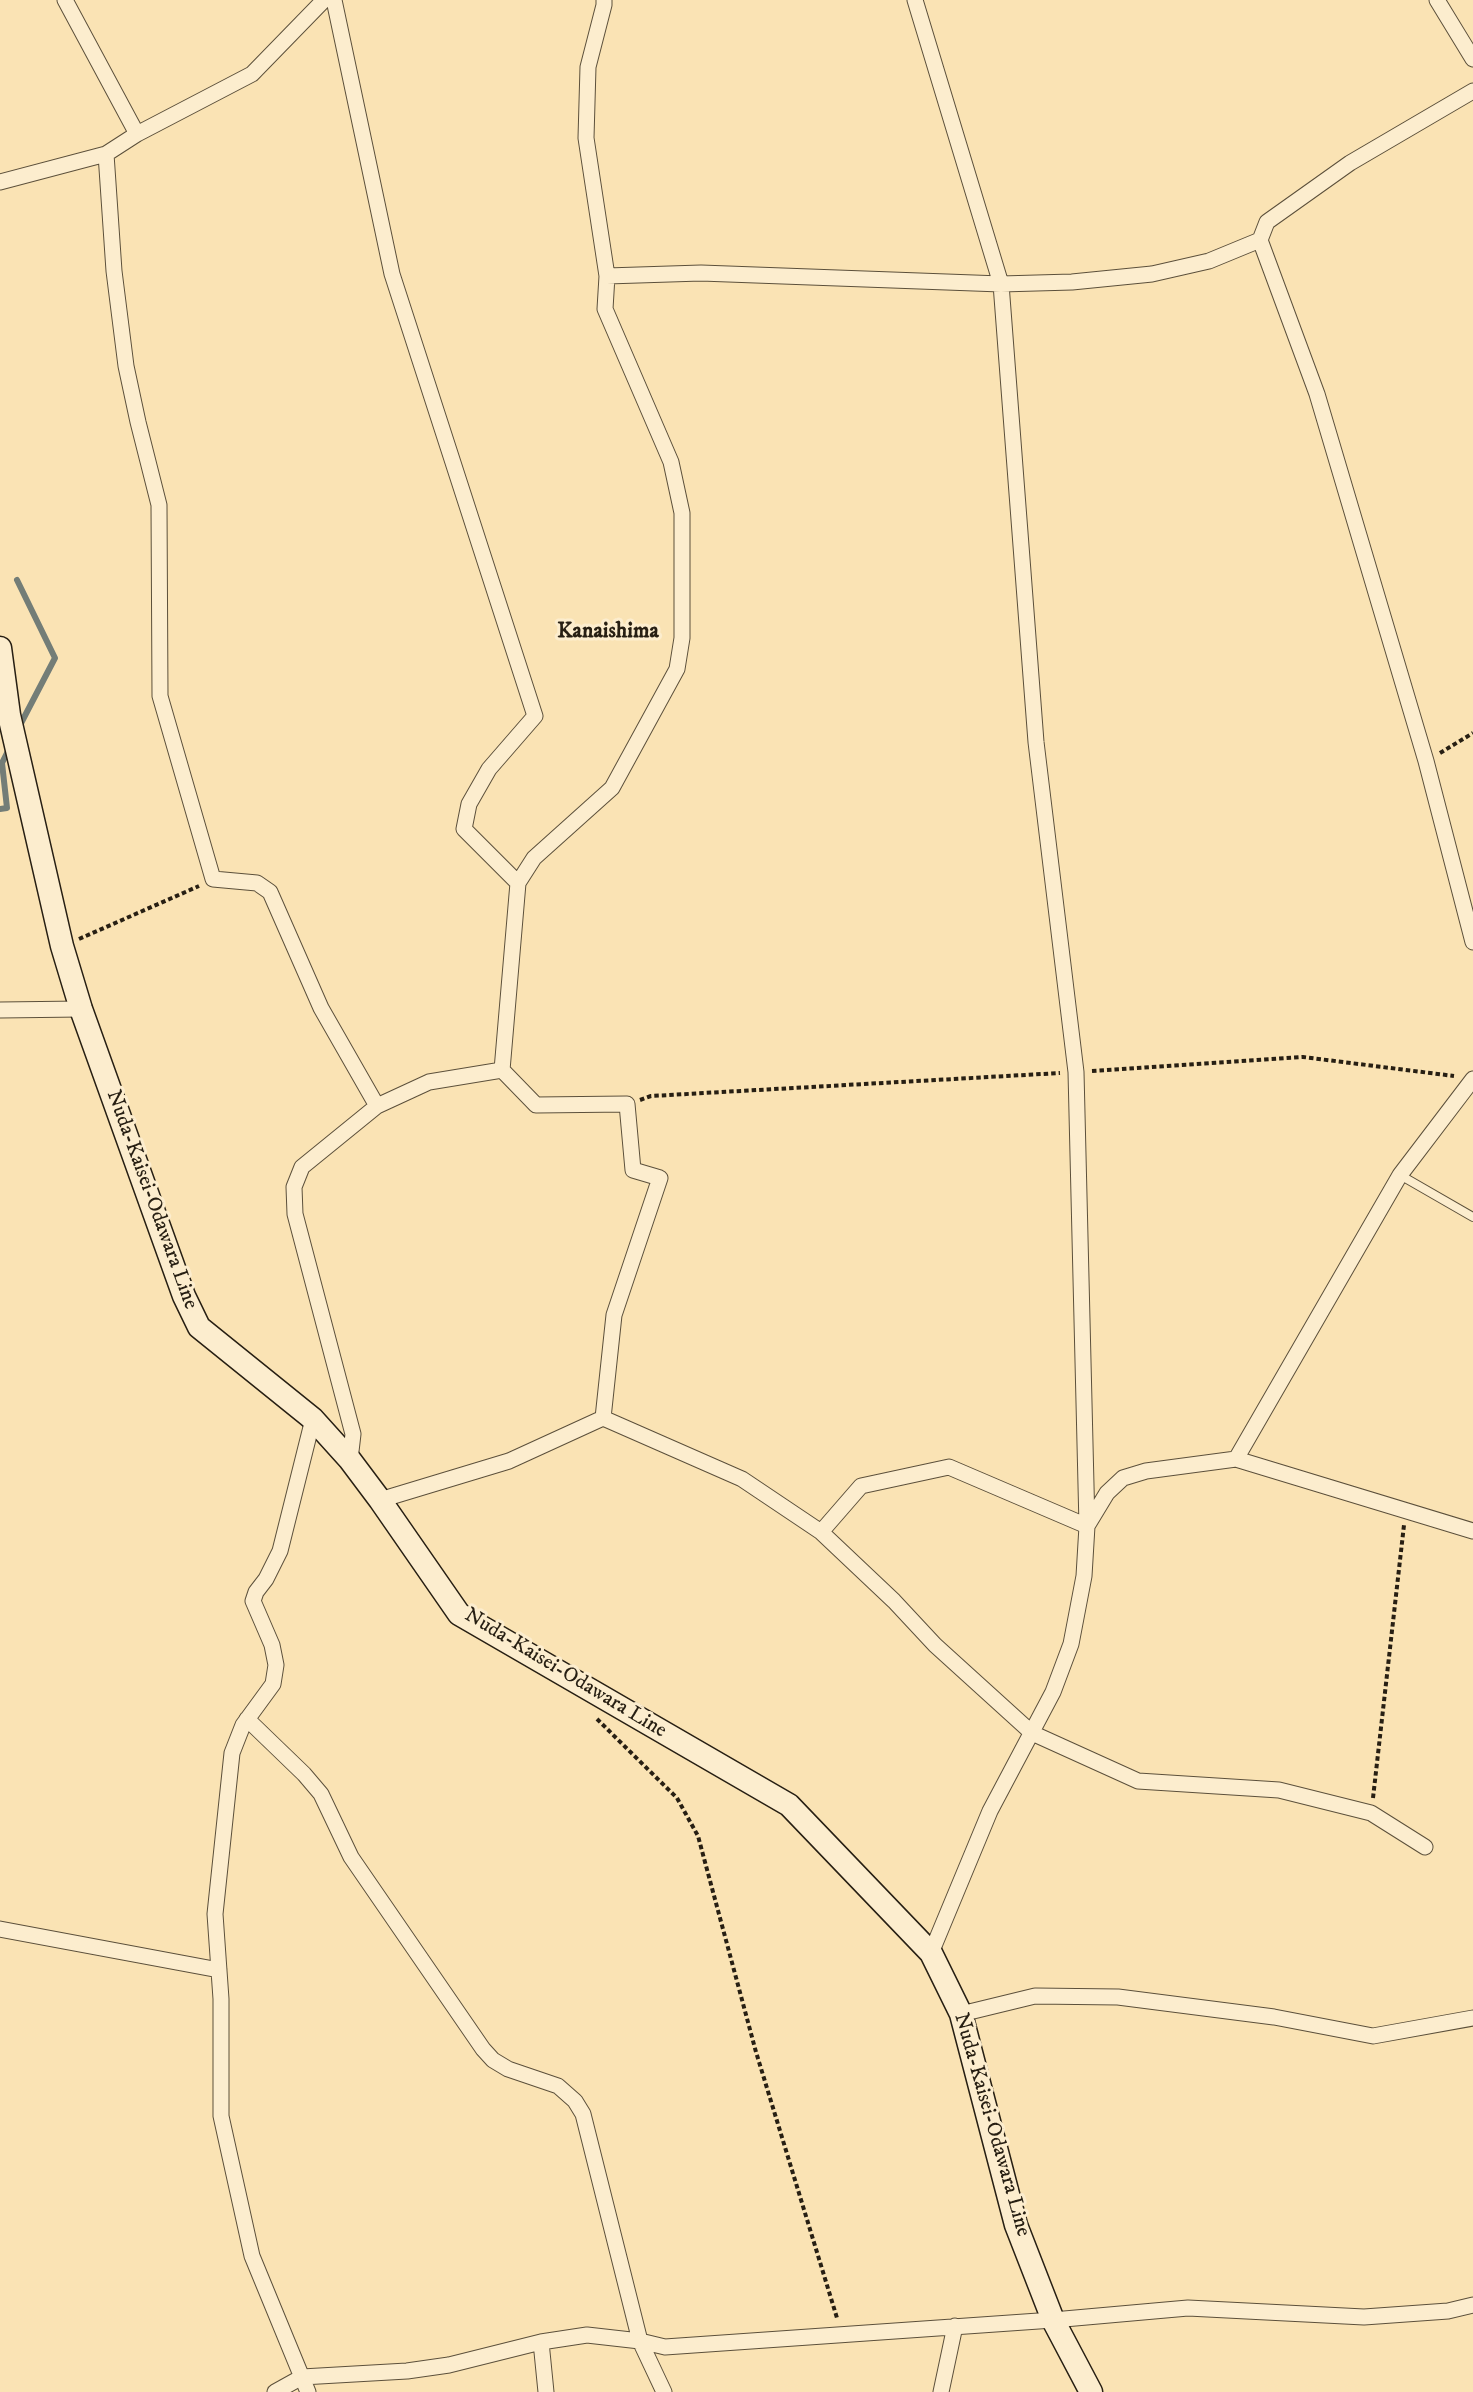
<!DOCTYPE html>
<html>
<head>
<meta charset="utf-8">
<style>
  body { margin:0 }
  canvas { display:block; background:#fae3b4 }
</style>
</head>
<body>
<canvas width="1473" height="2392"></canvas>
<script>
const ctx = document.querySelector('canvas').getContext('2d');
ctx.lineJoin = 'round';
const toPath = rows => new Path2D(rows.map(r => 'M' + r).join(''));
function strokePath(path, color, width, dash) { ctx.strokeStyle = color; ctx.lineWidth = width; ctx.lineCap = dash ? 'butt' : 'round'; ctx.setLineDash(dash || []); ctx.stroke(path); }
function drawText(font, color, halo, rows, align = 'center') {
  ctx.font = font + ' "IM FELL DW Pica",serif'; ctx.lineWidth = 6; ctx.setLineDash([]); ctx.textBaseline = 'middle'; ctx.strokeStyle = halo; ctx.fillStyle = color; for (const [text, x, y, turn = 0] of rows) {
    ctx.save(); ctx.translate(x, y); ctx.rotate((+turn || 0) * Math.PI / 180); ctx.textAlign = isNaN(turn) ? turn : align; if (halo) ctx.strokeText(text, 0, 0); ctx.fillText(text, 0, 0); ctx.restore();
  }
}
const stream = toPath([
  [17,580,55,658,18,729],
  [0,809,7,808,2,763,10,747]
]);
const path = toPath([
  [1440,753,1473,733],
  [79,939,199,886],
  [1092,1071,1303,1057,1454,1076],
  [640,1100,651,1096,1060,1073],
  [597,1719,677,1798,698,1836,756,2052,837,2318],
  [1373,1798,1404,1525]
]);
const service = toPath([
  [1400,1175,1473,1217]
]);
const minor = toPath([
  [65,0,137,134],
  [334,0,392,274,535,716,489,769,469,804,464,829,518,883],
  [915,0,1001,284,1036,742,1076,1072,1087,1526,1084,1576,1071,1644,1053,1692,990,1811,931,1953],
  [1437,0,1473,59],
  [1473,91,1350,163,1267,222,1260,240,1317,394,1426,761,1473,942],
  [106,154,114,271,126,366,138,422,159,505,160,696,213,879,257,883,270,892,321,1008,377,1106],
  [0,182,106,154,137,134,252,74,324,0],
  [607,276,701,273,1001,284,1072,282,1152,274,1209,261,1260,240],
  [0,1010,81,1009],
  [603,1418,614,1315,660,1178,633,1170,627,1104,536,1105,502,1070,518,883,534,858,612,788,677,669,682,638,682,513,671,462,605,309,607,276,586,138,588,67,604,5,604,0],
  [1236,1459,1400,1175,1473,1079],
  [350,1460,353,1434,295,1214,294,1187,302,1167,377,1106,429,1082,502,1070],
  [380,1500,509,1461,603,1418,742,1479,821,1532,861,1486,949,1467,1087,1526],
  [1087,1526,1107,1493,1123,1478,1146,1471,1236,1459,1473,1531],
  [821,1532,894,1601,935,1645,1032,1733,1138,1781,1279,1790,1371,1813,1425,1847],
  [247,1719,304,1774,321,1794,351,1857,483,2049,493,2060,508,2069,558,2086,575,2101,583,2114,640,2341,664,2392],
  [0,1929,219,1970],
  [961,2014,1035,1996,1118,1997,1274,2017,1373,2036,1473,2018],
  [541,2342,546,2392],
  [275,2392,302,2377,407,2371,449,2365,541,2342,587,2335,640,2341,665,2347,1053,2320,1188,2308,1364,2317,1448,2311,1473,2305],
  [308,2392,252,2256,221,2116,221,1999,215,1914,232,1753,243,1725,273,1684,276,1665,272,1645,253,1601,256,1592,266,1579,280,1551,313,1419],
  [941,2392,955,2326]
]);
const secondary = toPath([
  [0,648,9,715,62,946,81,1009,184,1296,199,1327,313,1419,350,1460,380,1500,459,1614,789,1805,931,1953,961,2014,1016,2225,1053,2320,1091,2392]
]);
const streetNames = [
  ["Nuda-Kaisei-Odawara Line",151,1200,70],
  ["Nuda-Kaisei-Odawara Line",565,1674,31],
  ["Nuda-Kaisei-Odawara Line",991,2125,74]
];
const neighbourhoodNames = [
  ["Kanaishima",608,632]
];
strokePath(stream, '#737d77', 6);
strokePath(service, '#5c503b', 10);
strokePath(minor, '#5c503b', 17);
strokePath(secondary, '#271f13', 25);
strokePath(path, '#271f13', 4, [4.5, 3]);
strokePath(service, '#fcedce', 8);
strokePath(minor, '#fcedce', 15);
strokePath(secondary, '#fcedce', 22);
drawText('21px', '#271f13', '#fcedce', streetNames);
drawText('bold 22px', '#271f13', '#fcedce', neighbourhoodNames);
</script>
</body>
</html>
